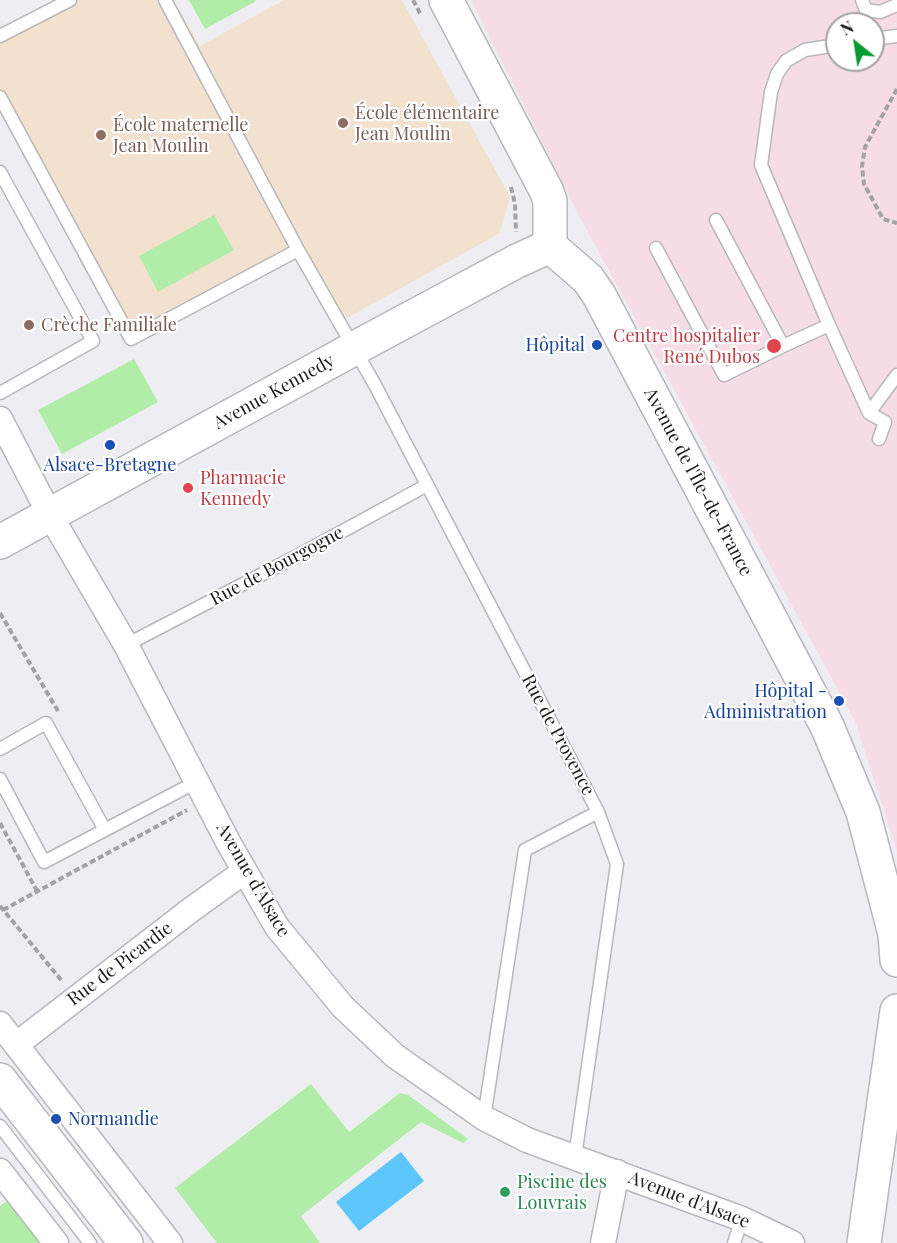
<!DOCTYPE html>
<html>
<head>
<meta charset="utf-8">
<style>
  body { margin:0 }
  #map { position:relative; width:897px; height:1243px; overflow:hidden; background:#eeedf2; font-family:"Playfair Display",serif }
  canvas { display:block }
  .north { position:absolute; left:825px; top:12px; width:60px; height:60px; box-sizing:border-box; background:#fff; border:2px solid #a3a3a3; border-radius:50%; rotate:330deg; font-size:16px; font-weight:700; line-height:24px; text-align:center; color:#19191a }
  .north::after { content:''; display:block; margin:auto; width:21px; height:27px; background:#0a9a32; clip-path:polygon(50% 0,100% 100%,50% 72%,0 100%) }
</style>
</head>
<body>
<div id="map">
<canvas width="897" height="1243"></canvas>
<div class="north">N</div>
</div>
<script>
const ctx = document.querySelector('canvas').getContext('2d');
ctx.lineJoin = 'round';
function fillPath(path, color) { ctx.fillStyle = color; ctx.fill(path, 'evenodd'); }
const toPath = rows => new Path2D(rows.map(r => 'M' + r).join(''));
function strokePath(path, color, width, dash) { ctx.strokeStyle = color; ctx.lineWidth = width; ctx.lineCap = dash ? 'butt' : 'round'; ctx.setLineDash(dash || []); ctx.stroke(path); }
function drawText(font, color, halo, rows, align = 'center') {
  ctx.font = font + ' "Playfair Display",serif'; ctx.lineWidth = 4.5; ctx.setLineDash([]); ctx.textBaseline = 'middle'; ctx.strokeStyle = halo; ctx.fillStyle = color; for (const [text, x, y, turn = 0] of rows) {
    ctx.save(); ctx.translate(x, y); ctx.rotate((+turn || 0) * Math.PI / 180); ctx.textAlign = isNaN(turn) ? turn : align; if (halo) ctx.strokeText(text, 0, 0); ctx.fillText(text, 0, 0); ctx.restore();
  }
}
const education = toPath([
  [57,0,174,0,200,46,284,0,402,0,510,197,500,233,347,318,329,308,294,248,128,339,0,99,0,30]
]);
const medical = toPath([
  [471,0,897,0,897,851,855,721,577,212],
  [837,24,873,24,873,60,837,60]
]);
const green = toPath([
  [189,0,255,0,256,1,205,29],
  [214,215,234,250,158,292,139,256],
  [134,359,158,402,62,454,38,410],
  [311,1084,349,1132,400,1093,408,1095,468,1139,463,1143,421,1122,301,1216,320,1243,217,1243,175,1188],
  [9,1199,43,1243,0,1243,0,1206]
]);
const water = toPath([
  [401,1152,424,1181,359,1231,336,1202]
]);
const path = toPath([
  [413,0,421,15],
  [897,89,865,147,862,167,864,184,883,219,897,223],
  [511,187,515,204,516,232],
  [0,613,58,711],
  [0,823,37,891],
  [0,906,62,981],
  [3,910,187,810]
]);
const lane = toPath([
  [165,0,298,250,375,385,598,812,617,864,575,1157],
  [862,0,866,10,880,12,897,5],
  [0,36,70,0],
  [873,39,897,36],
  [0,97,131,339,298,250],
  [0,172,93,341,0,393],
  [716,220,783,346,829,325,869,413],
  [656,248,724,375,783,346],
  [829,325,761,165,771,92,777,74,786,61,805,50,837,45],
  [879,439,885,422,869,413,897,375],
  [126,645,301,554,427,485],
  [0,749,46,723,105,830],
  [0,779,44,862,198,781],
  [484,1118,525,850,598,812],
  [0,1126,90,1243],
  [734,1243,742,1219]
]);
const street = toPath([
  [0,419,50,515,126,645,228,842,277,927,343,1007,395,1056,484,1118,527,1140,742,1219,792,1243],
  [0,1024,170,1243],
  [17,1044,192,909,245,871],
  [0,1171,56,1243],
  [603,1243,617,1172]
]);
const secondary = toPath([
  [446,0,547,192,550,201,550,246,588,279,599,295,827,726,863,812,895,934,897,960],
  [0,542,355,348,517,261,550,246],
  [0,1080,126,1243],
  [864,1243,897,1011]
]);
const markers = [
  [343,123,6,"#8d6e63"],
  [101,135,6,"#8d6e63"],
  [29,325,6,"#8d6e63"],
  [597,345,6,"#1a4fb4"],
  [774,346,8,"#e0444e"],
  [110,445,6,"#1a4fb4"],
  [188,488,6,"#e0444e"],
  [839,701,6,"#1a4fb4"],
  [56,1119,6,"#1a4fb4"],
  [505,1192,6,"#2e9e5b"]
];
const educationNames = [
  ["École élémentaire",355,113],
  ["Jean Moulin",355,134],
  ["École maternelle",113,125],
  ["Jean Moulin",113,146],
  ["Crèche Familiale",41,325]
];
const healthNames = [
  ["Centre hospitalier",760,336],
  ["René Dubos",760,357],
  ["Pharmacie",200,478,"left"],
  ["Kennedy",200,499,"left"]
];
const transitNames = [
  ["Hôpital",585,345],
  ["Alsace-Bretagne",110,465,"center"],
  ["Hôpital -",827,691],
  ["Administration",827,712],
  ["Normandie",68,1119,"left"]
];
const streetNames = [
  ["Avenue Kennedy",274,392,-29],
  ["Avenue de l'Île-de-France",698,482,62],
  ["Rue de Bourgogne",277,566,-28],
  ["Rue de Provence",558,735,62],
  ["Avenue d'Alsace",253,880,60],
  ["Rue de Picardie",120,964,-37],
  ["Avenue d'Alsace",689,1200,21]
];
const leisureNames = [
  ["Piscine des",517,1182],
  ["Louvrais",517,1203]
];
fillPath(education, '#f2e1cf');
fillPath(medical, '#f6dce5');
fillPath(green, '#b1eda8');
fillPath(water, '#5dc7fc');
strokePath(lane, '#b8b7bc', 15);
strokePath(street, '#b8b7bc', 27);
strokePath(secondary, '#b8b7bc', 36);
strokePath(path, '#a3a3a6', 4, [6, 3]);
strokePath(lane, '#fff', 12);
strokePath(street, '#fff', 24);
strokePath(secondary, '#fff', 33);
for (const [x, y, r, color] of markers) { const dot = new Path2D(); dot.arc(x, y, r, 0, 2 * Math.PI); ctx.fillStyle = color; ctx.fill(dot); strokePath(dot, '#fff', 2); }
drawText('18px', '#785e54', '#fff', educationNames, 'left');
drawText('18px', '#be3a42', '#fff', healthNames, 'right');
drawText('18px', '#164399', '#fff', transitNames, 'right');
drawText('18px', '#19191a', '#fff', streetNames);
drawText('18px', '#27864d', '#fff', leisureNames, 'left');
</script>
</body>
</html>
